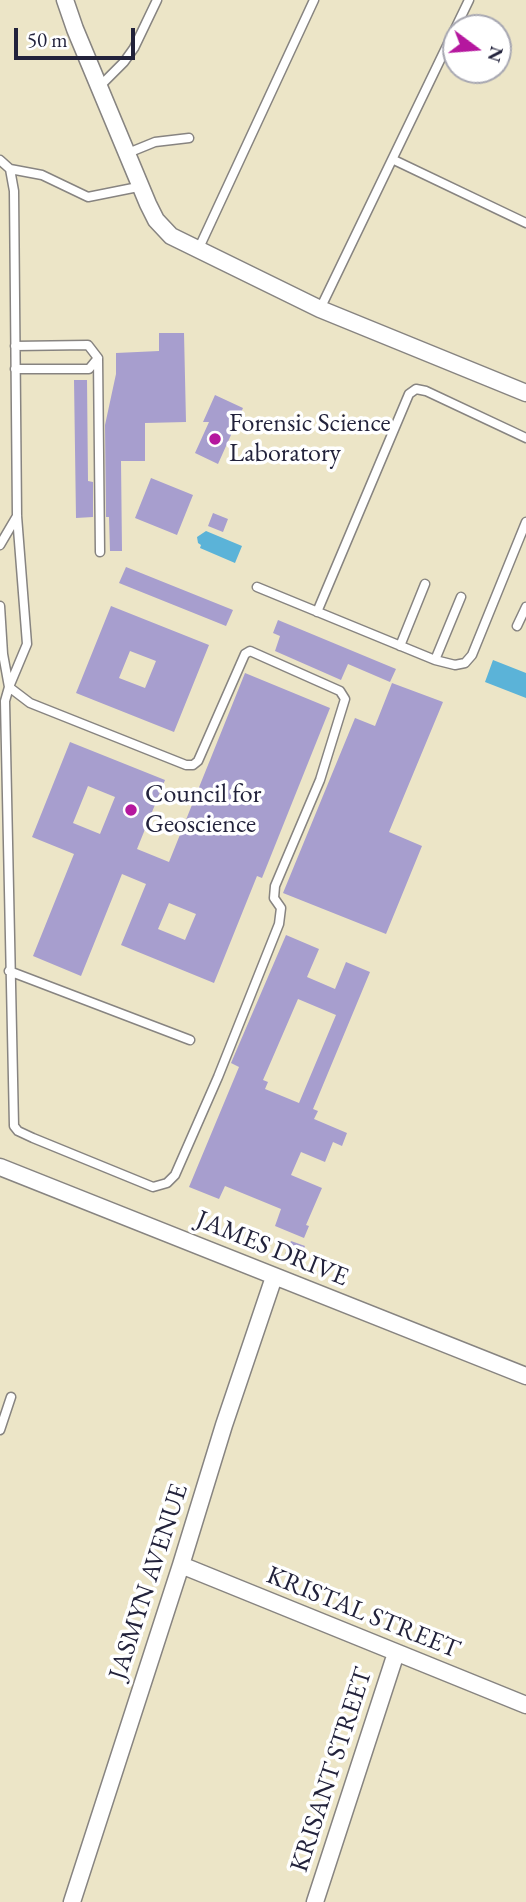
<!DOCTYPE html>
<html>
<head>
<meta charset="utf-8">
<style>
  body { margin:0 }
  #map { position:relative; width:526px; height:1902px; overflow:hidden; background:#ece5c7; font-family:"EB Garamond",serif }
  canvas { display:block }
  .north { position:absolute; left:442px; top:14px; width:70px; height:70px; box-sizing:border-box; background:#fff; border:2px solid #a7a7b1; border-radius:50%; rotate:106deg; font-size:19px; font-weight:700; line-height:28px; text-align:center; color:#22223b }
  .north::after { content:''; display:block; margin:auto; width:24px; height:32px; background:#b5179e; clip-path:polygon(50% 0,100% 100%,50% 72%,0 100%) }
  .scale { position:absolute; left:14px; top:28px; width:121px; height:32px; box-sizing:border-box; border:4px solid #22223b; border-top:0; padding-left:9px; font-size:21px; line-height:24px; white-space:nowrap; color:#22223b; -webkit-text-stroke:5px #fff; paint-order:stroke }
</style>
</head>
<body>
<div id="map">
<canvas width="526" height="1902"></canvas>
<div class="north">N</div>
<div class="scale">50 m</div>
</div>
<script>
const ctx = document.querySelector('canvas').getContext('2d');
ctx.lineJoin = 'round';
function fillPath(path, color) { ctx.fillStyle = color; ctx.fill(path, 'evenodd'); }
const toPath = rows => new Path2D(rows.map(r => 'M' + r).join(''));
function strokePath(path, color, width, dash) { ctx.strokeStyle = color; ctx.lineWidth = width; ctx.lineCap = dash ? 'butt' : 'round'; ctx.setLineDash(dash || []); ctx.stroke(path); }
function drawText(font, color, halo, rows, align = 'center') {
  ctx.font = font + ' "EB Garamond",serif'; ctx.lineWidth = 7; ctx.setLineDash([]); ctx.textBaseline = 'middle'; ctx.strokeStyle = halo; ctx.fillStyle = color; for (const [text, x, y, turn = 0] of rows) {
    ctx.save(); ctx.translate(x, y); ctx.rotate((+turn || 0) * Math.PI / 180); ctx.textAlign = isNaN(turn) ? turn : align; if (halo) ctx.strokeText(text, 0, 0); ctx.fillText(text, 0, 0); ctx.restore();
  }
}
const water = toPath([
  [206,531,242,546,235,563,200,548,201,545,198,543,197,537],
  [493,660,526,673,526,698,485,682]
]);
const building = toPath([
  [159,333,184,333,186,422,145,423,145,461,121,461,122,551,110,551,109,517,106,517,105,425,116,374,116,353,159,351],
  [74,380,87,380,88,481,93,482,93,517,76,518],
  [215,395,243,408,218,464,195,453,209,422,203,422],
  [151,478,193,495,177,535,135,518],
  [213,513,228,519,223,532,208,526],
  [126,567,233,610,226,626,119,583],
  [111,606,209,645,174,732,76,693],
  [130,651,156,661,145,688,119,678],
  [278,620,396,669,390,682,348,664,341,680,275,651,280,636,273,633],
  [245,673,330,708,262,878,257,876,214,983,121,945,146,884,122,874,81,976,33,956,74,854,32,837,70,742,165,780,137,849,169,862],
  [88,786,115,797,100,834,73,823],
  [169,903,196,914,185,940,158,929],
  [392,683,443,702,389,832,422,846,386,934,283,893,355,718,375,726],
  [286,935,319,949,307,977,335,989,346,962,370,972,313,1109,318,1111,314,1119,347,1133,342,1146,333,1142,325,1162,301,1152,291,1175,322,1188,306,1225,309,1226,304,1238,275,1226,281,1209,225,1186,219,1199,189,1187,239,1067,231,1063],
  [298,999,336,1015,299,1103,265,1089,268,1082,263,1080],
  [291,1241,305,1246,299,1260,285,1254]
]);
const lane = toPath([
  [100,86,124,62,134,48,157,0],
  [128,153,155,142,189,138],
  [0,160,10,169,14,191,17,516,27,644,9,687,5,701,14,1126,18,1131,33,1138,153,1187,167,1183,175,1175,218,1077,279,924,281,908,274,898,275,886,320,780,345,699,340,691,250,651,245,654,198,761,193,765,186,765,30,703,9,687,3,654,0,606],
  [394,160,526,223],
  [10,169,42,175,88,197,143,186],
  [198,250,314,0],
  [320,309,469,0],
  [15,346,88,345,98,358,100,552],
  [15,369,89,369,98,358],
  [0,545,17,516],
  [257,587,435,660,455,665,465,663,472,655,526,522],
  [317,612,409,394,416,389,426,391,526,438],
  [517,626,526,607],
  [400,646,425,584],
  [435,660,461,597],
  [9,971,190,1040],
  [0,1430,11,1397]
]);
const street = toPath([
  [65,0,75,29,148,204,156,220,171,236,320,309,526,393],
  [0,1167,526,1376],
  [181,1565,526,1705],
  [72,1902,181,1565,224,1425,274,1277],
  [315,1902,396,1653]
]);
const markers = [
  [215,439,7,"#b5179e"],
  [131,810,7,"#b5179e"]
];
const poiNames = [
  ["Forensic Science",229,424],
  ["Laboratory",229,454],
  ["Council for",145,795],
  ["Geoscience",145,825]
];
const streetNames = [
  ["JAMES DRIVE",272,1249,22],
  ["JASMYN AVENUE",149,1582,-72],
  ["KRISTAL STREET",363,1613,22],
  ["KRISANT STREET",332,1770,-72]
];
fillPath(water, '#5bb3d8');
fillPath(building, '#a79ece');
strokePath(lane, '#878481', 11);
strokePath(street, '#878481', 19);
strokePath(lane, '#fff', 8);
strokePath(street, '#fff', 16);
for (const [x, y, r, color] of markers) { const dot = new Path2D(); dot.arc(x, y, r, 0, 2 * Math.PI); ctx.fillStyle = color; ctx.fill(dot); strokePath(dot, '#fff', 2.5); }
drawText('26px', '#22223b', '#fff', poiNames, 'left');
drawText('26px', '#22223b', '#fff', streetNames);
</script>
</body>
</html>
